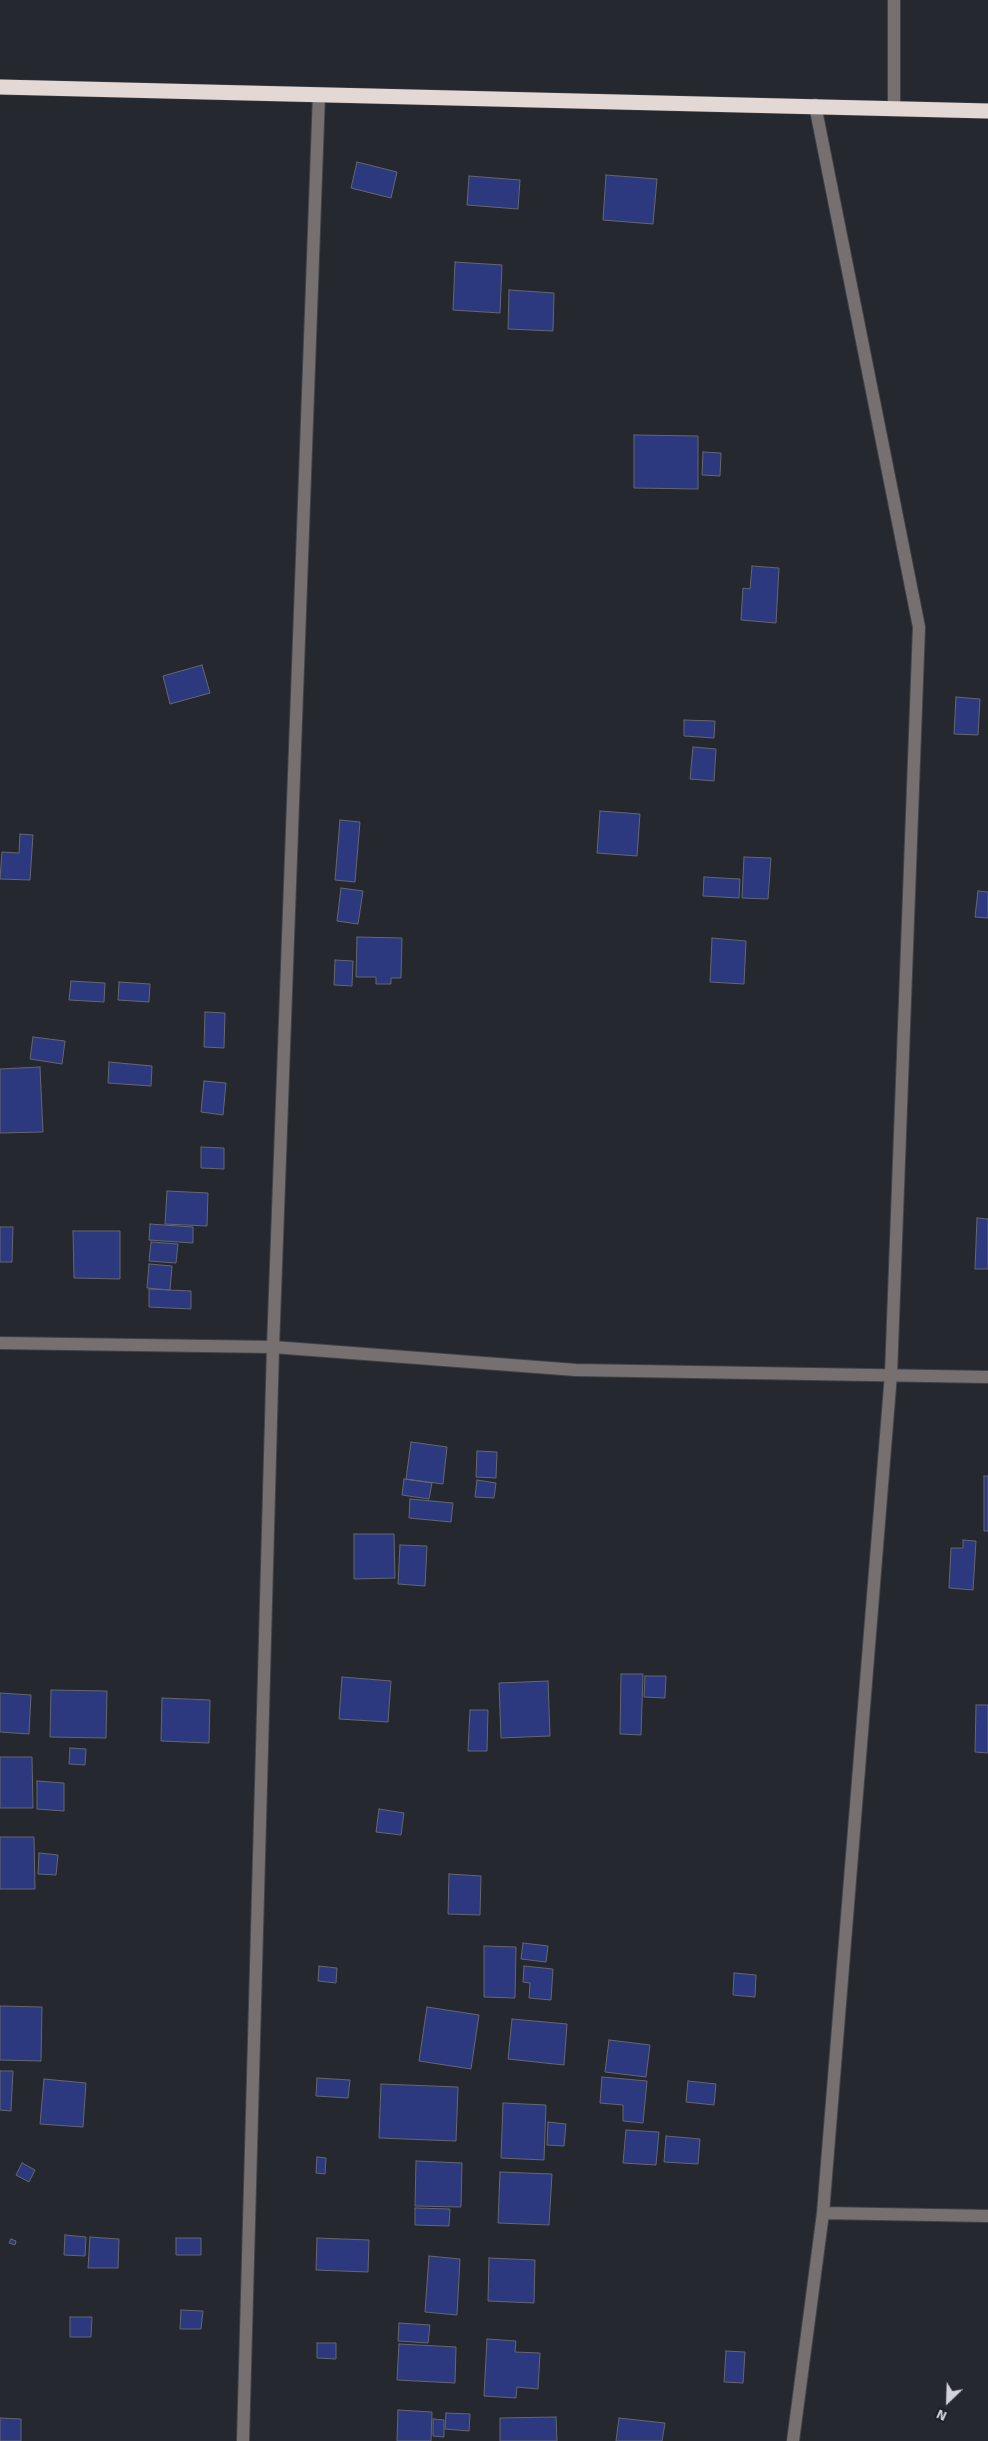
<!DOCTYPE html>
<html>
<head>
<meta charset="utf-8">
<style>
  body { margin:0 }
  #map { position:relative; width:988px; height:2441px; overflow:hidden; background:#26282f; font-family:Signika,sans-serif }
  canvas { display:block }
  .north { position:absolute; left:923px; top:2376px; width:50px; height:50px; -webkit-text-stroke:4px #1c1e25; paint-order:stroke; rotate:204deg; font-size:14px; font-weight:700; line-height:20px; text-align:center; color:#d1d3d8 }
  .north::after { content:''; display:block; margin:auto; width:18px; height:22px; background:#d1d3d8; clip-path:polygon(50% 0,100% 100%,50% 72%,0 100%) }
</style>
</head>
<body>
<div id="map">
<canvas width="988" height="2441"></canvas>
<div class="north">N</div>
</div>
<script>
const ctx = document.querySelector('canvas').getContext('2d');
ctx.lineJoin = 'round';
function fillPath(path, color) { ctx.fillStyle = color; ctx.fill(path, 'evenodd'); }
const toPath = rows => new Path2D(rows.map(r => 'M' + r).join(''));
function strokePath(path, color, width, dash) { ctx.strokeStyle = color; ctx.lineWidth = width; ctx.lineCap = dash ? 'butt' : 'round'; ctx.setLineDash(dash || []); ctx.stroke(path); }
const building = toPath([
  [357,162,397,172,391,198,351,188,357,162],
  [606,175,657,179,653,224,603,220,606,175],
  [469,176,520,180,518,209,467,205,469,176],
  [455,262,502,265,500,313,453,310,455,262],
  [509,290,554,293,553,331,508,329,509,290],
  [634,435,698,436,698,489,634,488,634,435],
  [703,452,721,453,720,476,702,475,703,452],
  [752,566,779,568,776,623,741,620,743,588,750,589,752,566],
  [202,665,210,693,170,704,163,676,202,665],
  [956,697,980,699,978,735,954,734,956,697],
  [684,720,715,721,714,738,684,736,684,720],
  [693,747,716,749,714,781,690,779,693,747],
  [600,811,640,814,637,856,597,853,600,811],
  [340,820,360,822,355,882,335,880,340,820],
  [20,834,33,835,30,880,0,879,2,852,19,853,20,834],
  [744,857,771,858,768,899,742,898,744,857],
  [704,877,740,879,739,898,703,896,704,877],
  [341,888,363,891,358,924,337,921,341,888],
  [978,891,988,892,988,918,975,917,978,891],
  [357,937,402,938,401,978,391,978,391,984,376,984,376,977,356,977,357,937],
  [712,938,746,941,744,984,710,982,712,938],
  [335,960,353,961,352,986,334,985,335,960],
  [71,981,105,983,104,1002,69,1000,71,981],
  [119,982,150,984,149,1002,118,1000,119,982],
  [205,1012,225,1013,224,1048,204,1047,205,1012],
  [33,1037,65,1041,62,1064,30,1059,33,1037],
  [109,1062,152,1066,151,1086,108,1083,109,1062],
  [40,1067,43,1132,0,1133,0,1069,40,1067],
  [204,1081,226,1083,223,1115,201,1112,204,1081],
  [201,1147,224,1148,224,1169,201,1168,201,1147],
  [167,1191,208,1193,207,1226,165,1224,167,1191],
  [977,1218,988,1219,988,1269,975,1269,977,1218],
  [150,1224,193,1227,193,1243,149,1240,150,1224],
  [0,1227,13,1227,12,1262,0,1262,0,1227],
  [73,1231,120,1231,120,1279,74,1278,73,1231],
  [151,1242,178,1244,176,1263,149,1261,151,1242],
  [149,1264,172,1266,170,1290,147,1288,149,1264],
  [149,1289,191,1291,191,1309,149,1307,149,1289],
  [411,1442,447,1447,443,1484,406,1479,411,1442],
  [477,1451,497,1452,496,1478,476,1477,477,1451],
  [984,1476,988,1476,988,1531,984,1531,984,1476],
  [404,1479,432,1483,429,1499,402,1495,404,1479],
  [477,1480,496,1483,494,1498,475,1497,477,1480],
  [410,1499,453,1503,451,1522,409,1518,410,1499],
  [354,1534,394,1534,395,1578,354,1579,354,1534],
  [963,1540,976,1541,973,1590,949,1588,951,1548,963,1548,963,1540],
  [400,1545,427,1546,425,1586,398,1584,400,1545],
  [621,1674,643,1674,641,1735,620,1734,621,1674],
  [645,1676,666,1676,665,1698,644,1697,645,1676],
  [342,1677,391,1681,388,1722,339,1719,342,1677],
  [548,1681,550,1736,501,1738,499,1683,548,1681],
  [51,1690,107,1691,106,1738,50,1737,51,1690],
  [0,1693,31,1695,29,1734,0,1732,0,1693],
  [162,1698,210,1700,209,1743,161,1741,162,1698],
  [976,1705,988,1705,988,1753,975,1752,976,1705],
  [470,1710,488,1710,487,1751,468,1751,470,1710],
  [70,1748,86,1749,85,1765,69,1764,70,1748],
  [0,1757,32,1757,33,1808,0,1808,0,1757],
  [37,1781,64,1783,64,1811,37,1809,37,1781],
  [379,1809,404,1813,401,1835,376,1832,379,1809],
  [0,1837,34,1837,35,1889,0,1889,0,1837],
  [39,1853,58,1855,56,1875,38,1874,39,1853],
  [449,1874,481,1876,480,1915,448,1914,449,1874],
  [523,1943,548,1946,546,1962,521,1959,523,1943],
  [484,1946,516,1947,515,1998,484,1997,484,1946],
  [319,1966,337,1968,336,1983,318,1981,319,1966],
  [524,1966,553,1969,551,2000,529,1998,530,1983,523,1982,524,1966],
  [734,1973,756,1975,755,1997,733,1995,734,1973],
  [0,2006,42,2007,41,2061,0,2060,0,2006],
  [427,2007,479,2015,471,2069,419,2061,427,2007],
  [512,2019,567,2024,564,2065,508,2059,512,2019],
  [609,2040,650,2045,646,2077,605,2072,609,2040],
  [0,2071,13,2071,11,2111,0,2110,0,2071],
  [602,2077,647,2081,643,2123,623,2121,623,2105,600,2103,602,2077],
  [317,2078,350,2080,348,2098,316,2096,317,2078],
  [44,2079,86,2083,83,2127,40,2124,44,2079],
  [688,2081,716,2084,714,2105,686,2102,688,2081],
  [381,2084,458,2087,456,2141,379,2138,381,2084],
  [503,2103,546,2105,544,2160,501,2158,503,2103],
  [548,2122,566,2124,564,2146,547,2145,548,2122],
  [626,2130,659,2132,656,2165,623,2163,626,2130],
  [666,2136,700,2139,698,2164,664,2162,666,2136],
  [317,2157,326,2158,325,2174,316,2173,317,2157],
  [416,2161,462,2163,461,2207,415,2206,416,2161],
  [22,2163,35,2170,29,2182,16,2175,22,2163],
  [500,2172,552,2174,549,2225,498,2223,500,2172],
  [415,2208,450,2209,449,2226,415,2225,415,2208],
  [65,2235,86,2237,85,2256,64,2255,65,2235],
  [90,2237,119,2239,118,2268,88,2268,90,2237],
  [176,2238,201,2238,201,2255,176,2255,176,2238],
  [317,2238,369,2240,368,2272,316,2270,317,2238],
  [11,2239,16,2241,15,2245,9,2243,11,2239],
  [429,2256,460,2259,457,2315,425,2312,429,2256],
  [489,2258,535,2260,534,2303,488,2301,489,2258],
  [181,2310,203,2311,201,2329,180,2329,181,2310],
  [70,2317,92,2317,91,2337,70,2337,70,2317],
  [399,2323,430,2325,428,2343,398,2341,399,2323],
  [487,2339,516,2341,515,2352,540,2353,538,2389,517,2387,516,2398,484,2396,487,2339],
  [317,2343,336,2343,336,2359,317,2358,317,2343],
  [399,2344,456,2347,455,2383,397,2380,399,2344],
  [726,2351,745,2352,743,2383,724,2382,726,2351],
  [398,2410,432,2412,431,2441,397,2441,398,2410],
  [446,2413,470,2414,469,2431,445,2429,446,2413],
  [556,2417,557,2441,500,2441,500,2418,556,2417],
  [0,2418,21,2419,21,2441,0,2441,0,2418],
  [619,2418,665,2423,662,2441,616,2441,619,2418],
  [433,2419,444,2420,444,2437,433,2436,433,2419]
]);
const minor = toPath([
  [894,108,894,0],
  [0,1343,273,1347,576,1370,988,1377],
  [823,2213,988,2216],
  [243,2441,273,1347,319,94],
  [793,2441,823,2213,891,1374,919,627,815,105]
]);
const highway = toPath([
  [0,87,988,111]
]);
fillPath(building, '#2d397e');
strokePath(building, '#64676f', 1);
strokePath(minor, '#41434a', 14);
strokePath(highway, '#41434a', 16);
strokePath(minor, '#767170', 12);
strokePath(highway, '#e4d8d4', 15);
</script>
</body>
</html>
